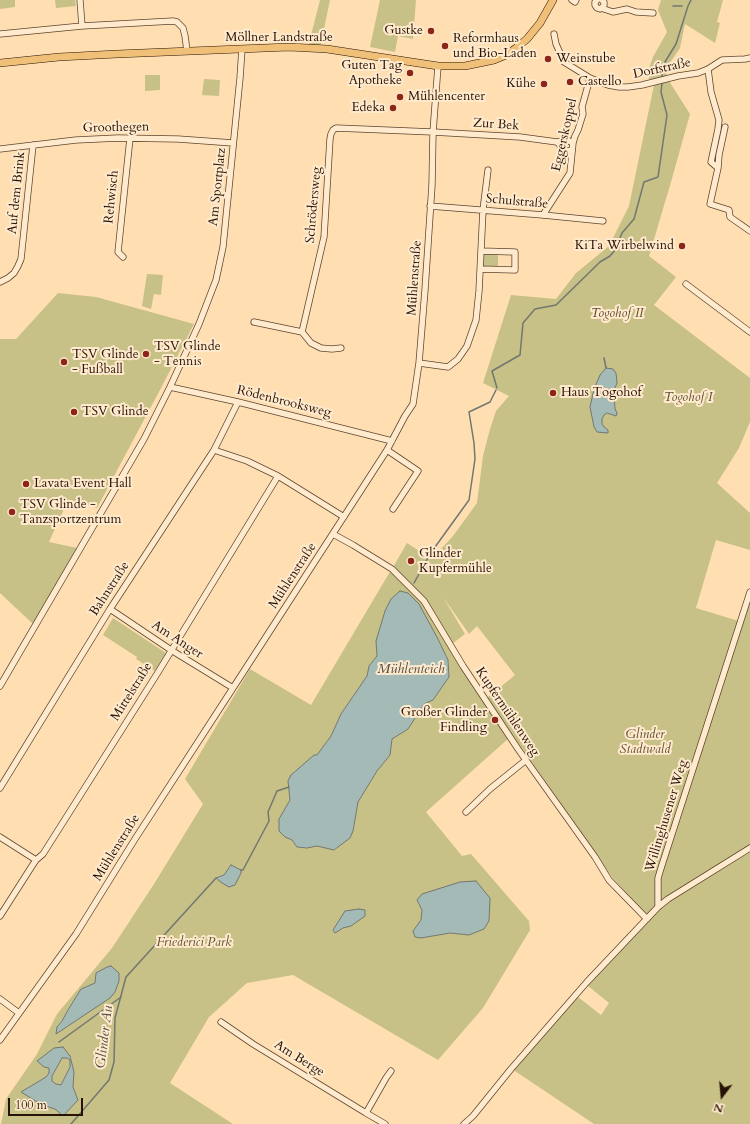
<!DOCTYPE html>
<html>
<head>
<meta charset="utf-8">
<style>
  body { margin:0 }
  #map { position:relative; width:750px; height:1124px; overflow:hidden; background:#ffdfb2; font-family:Cardo,serif }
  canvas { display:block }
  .north { position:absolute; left:702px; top:1076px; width:40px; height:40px; -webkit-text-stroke:3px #ffeacd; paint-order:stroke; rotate:196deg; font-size:11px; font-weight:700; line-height:16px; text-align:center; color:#271205 }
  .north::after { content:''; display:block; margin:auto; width:14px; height:18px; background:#271205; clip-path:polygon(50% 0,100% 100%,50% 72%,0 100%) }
  .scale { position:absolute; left:8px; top:1098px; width:75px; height:18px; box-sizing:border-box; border:2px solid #271205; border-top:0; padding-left:5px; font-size:12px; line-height:14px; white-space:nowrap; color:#271205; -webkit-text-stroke:3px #ffeacd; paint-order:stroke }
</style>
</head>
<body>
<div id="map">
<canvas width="750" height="1124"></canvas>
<div class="north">N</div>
<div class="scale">100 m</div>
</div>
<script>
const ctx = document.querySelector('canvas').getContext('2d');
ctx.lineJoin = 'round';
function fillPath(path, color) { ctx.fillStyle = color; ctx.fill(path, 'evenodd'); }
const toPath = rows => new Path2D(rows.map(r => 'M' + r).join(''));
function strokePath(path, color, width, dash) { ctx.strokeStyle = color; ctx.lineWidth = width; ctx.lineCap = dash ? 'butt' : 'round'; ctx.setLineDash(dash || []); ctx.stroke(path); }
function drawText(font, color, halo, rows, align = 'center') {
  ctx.font = font + ' Cardo,serif'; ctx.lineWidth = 4; ctx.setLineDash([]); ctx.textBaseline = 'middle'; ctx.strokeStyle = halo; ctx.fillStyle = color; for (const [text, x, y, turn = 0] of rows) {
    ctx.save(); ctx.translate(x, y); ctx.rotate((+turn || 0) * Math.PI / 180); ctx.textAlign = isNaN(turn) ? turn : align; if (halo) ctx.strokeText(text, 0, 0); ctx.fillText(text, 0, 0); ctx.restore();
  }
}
const green = toPath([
  [0,0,15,0,15,7,0,9],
  [55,0,75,0,76,6,56,8],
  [320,0,330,0,320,48,308,47],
  [380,0,416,0,413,39,398,36,395,52,370,47],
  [661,0,723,0,717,22,720,23,715,43,685,24,680,48,669,64,666,78,651,82,647,74,653,57,667,32,658,10],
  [145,75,160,75,160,90,145,91],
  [204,79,220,80,219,96,202,95],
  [669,81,690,114,671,182,649,256,676,277,654,305,750,378,750,422,739,448,717,483,750,513,750,550,716,540,696,608,742,622,750,600,750,1124,594,1124,512,1069,578,997,601,1015,609,1003,588,986,650,919,612,877,487,698,515,675,477,626,469,634,443,597,465,634,452,644,424,601,392,569,407,543,427,556,441,549,453,536,477,503,483,456,490,429,496,411,509,396,483,383,511,295,556,299,576,273,609,246,629,206,654,85],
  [617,383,615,388,614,393,615,409,611,414,607,413,604,415,602,419,602,424,604,427,608,430,594,427,590,407],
  [481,251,498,251,498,269,480,269],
  [147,274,163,275,161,295,154,294,151,309,142,306],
  [58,293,96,297,194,324,161,388,97,508,68,500,49,542,77,548,33,624,0,593,0,339,16,339],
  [391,570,423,602,509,738,426,812,462,856,471,854,529,921,530,930,483,1008,438,1060,293,975,247,983,209,1017,170,1083,233,1124,1,1124,6,1099,37,1054,57,1014,112,948,154,884,203,804,185,779,250,669,311,705],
  [438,639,448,660,449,677,433,700,424,704,408,729,392,739,390,755,377,771,358,802,353,831,335,850,317,846,307,848,297,847,292,840,285,837,279,819,290,800,288,781,317,755,331,736,341,714,367,676,369,666,377,656,376,641],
  [231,865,241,870,241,873,235,885,216,878,224,875],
  [490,898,489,921,484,929,469,935,450,933,421,938,413,931,421,920,422,910,417,900],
  [119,973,119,981,115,992,57,1027,62,1021,68,1010,81,989],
  [70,1056,74,1072,73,1087,78,1100,55,1109,42,1105,21,1092,46,1077,49,1073,49,1068,44,1067,37,1061],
  [113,618,166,653,155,671,136,659,137,657,103,635],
  [62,1058,67,1058,70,1060,70,1067,61,1085,56,1084,52,1081,52,1076]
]);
const water = toPath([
  [606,368,613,369,616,373,617,383,615,388,614,393,615,409,617,413,616,416,607,413,604,415,602,419,602,424,604,427,608,430,608,433,597,432,594,427,590,407,594,389,600,375,606,368],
  [400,591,408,593,419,604,438,639,448,660,449,677,433,700,424,704,408,729,392,739,390,755,377,771,358,802,353,831,350,838,334,850,317,846,307,848,297,847,292,840,285,837,279,831,279,819,290,800,288,781,291,775,314,755,317,755,331,736,341,714,367,676,369,666,377,656,376,641,385,611,391,599,400,591],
  [231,865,241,870,241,873,235,885,229,887,222,883,216,878,224,875,231,865],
  [476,881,490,898,489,921,484,929,469,935,450,933,421,938,415,937,413,931,421,920,422,910,417,900,422,894,460,882,476,881],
  [359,909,365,910,365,916,351,926,343,928,335,933,333,930,345,911,359,909],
  [111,966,119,973,119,981,115,992,110,998,56,1034,57,1027,62,1021,68,1010,81,989,95,983,96,973,107,967,111,966],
  [63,1047,70,1056,74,1072,73,1087,78,1100,63,1116,55,1109,42,1105,21,1092,46,1077,49,1073,49,1068,44,1067,37,1061,54,1048,63,1047],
  [62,1058,67,1058,70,1060,70,1067,61,1085,56,1084,52,1081,52,1076,62,1058]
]);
const stream = toPath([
  [673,6,682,6],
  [662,79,662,72,665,62,676,44,688,6,691,0],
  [604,358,606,368],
  [497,388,492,371,520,355,523,323,535,309,556,305,600,262,610,256,615,250,622,233,634,219,644,182,658,177,667,115,661,92,662,83],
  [414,583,430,554,469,500,475,459,474,443,469,412,490,402,496,390],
  [241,870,243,870,269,821,268,812,277,791,289,787],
  [59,1042,121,997],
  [71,1124,109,1080,114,1062,115,1018,126,977,216,878]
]);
const minor = toPath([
  [80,0,82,26],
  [572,0,575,2,576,0],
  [597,0,595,2,595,5,597,8,600,9,603,7,604,5,604,2,602,0],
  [601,8,613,12,627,9,636,12,653,13],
  [0,34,82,26,173,21,177,22,183,28,185,36,187,51],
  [554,34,556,44,564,62,590,78,608,85,619,87,628,87,642,85,678,76,698,73,708,69,722,60,745,59,750,58],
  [708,69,711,92,719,120,718,129,711,162,718,168,710,204,729,210,730,217,750,231],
  [557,142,567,140,573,143],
  [0,149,76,140,118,138,178,139,233,143],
  [718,168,719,155,725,127],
  [430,206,543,215,603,221],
  [543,215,570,173,573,143,575,136,578,130,583,114,582,107,590,78],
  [123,257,118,252,130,138],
  [480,269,515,270,515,252,481,251],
  [0,282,8,278,14,273,18,266,21,259,33,145],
  [686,284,750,332],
  [254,322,302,332,324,237,330,139,331,134,333,130,336,128,433,132,520,137,557,142,566,151,572,150],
  [302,332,311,343,321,348,332,349,341,348],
  [419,363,448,367,458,359,467,346,476,320,479,291,483,210,488,170],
  [170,387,238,402,392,441],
  [214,450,247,461,278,476,344,517],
  [387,450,418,471,393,509],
  [333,534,353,545,392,569,424,601,463,666,518,749,595,857,609,880,647,919],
  [110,609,171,650,233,688],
  [0,686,144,439,170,387,199,324,216,280,223,247,240,78,242,49],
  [0,788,110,609,214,450,238,402],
  [466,812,490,789,526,760],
  [0,837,36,860],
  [658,907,658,878,662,865,750,592],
  [0,916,32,866,36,860,43,854,157,674,278,476],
  [0,999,19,1013],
  [221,1022,253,1044,366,1113,385,1124],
  [0,1040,76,934,135,839,233,688,387,450,405,416,413,404,419,363,425,290,432,185,433,132,438,66],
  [366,1113,386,1078,391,1071],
  [464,1124,473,1116,511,1069,587,982,658,907,668,899,750,848]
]);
const major = toPath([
  [0,63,59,57,117,54,289,47,327,49,438,66,465,66,494,60,506,55,516,48,527,39,540,23,553,0]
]);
const markers = [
  [431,31,4,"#8f2418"],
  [445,46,4,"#8f2418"],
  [548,59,4,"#8f2418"],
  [410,73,4,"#8f2418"],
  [570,82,4,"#8f2418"],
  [544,84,4,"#8f2418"],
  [400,97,4,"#8f2418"],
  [393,108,4,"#8f2418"],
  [682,246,4,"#8f2418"],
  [146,354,4,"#8f2418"],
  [64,362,4,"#8f2418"],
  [553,393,4,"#8f2418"],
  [74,412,4,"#8f2418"],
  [26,484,4,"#8f2418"],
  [12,512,4,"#8f2418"],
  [411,561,4,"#8f2418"],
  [495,720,4,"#8f2418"]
];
const poiNames = [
  ["Gustke",423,31,"right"],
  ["Reformhaus",453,39],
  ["und Bio-Laden",453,54],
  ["Weinstube",556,59],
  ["Guten Tag",402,66,"right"],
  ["Apotheke",402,81,"right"],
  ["Castello",578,82],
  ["Kühe",536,84,"right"],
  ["Mühlencenter",408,97],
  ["Edeka",385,108,"right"],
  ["KiTa Wirbelwind",674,246,"right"],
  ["TSV Glinde",154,347],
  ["- Tennis",154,362],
  ["TSV Glinde",72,355],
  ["- Fußball",72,370],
  ["Haus Togohof",561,393],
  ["TSV Glinde",82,412],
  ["Lavata Event Hall",34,484],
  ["TSV Glinde -",20,505],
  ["Tanzsportzentrum",20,520],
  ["Glinder",419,554],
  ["Kupfermühle",419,569],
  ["Großer Glinder",487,713,"right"],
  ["Findling",487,728,"right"]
];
const streetNames = [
  ["Möllner Landstraße",279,38],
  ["Dorfstraße",662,69,-12],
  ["Zur Bek",496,125,4],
  ["Groothegen",116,128,-1],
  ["Eggerskoppel",565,135,-77],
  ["Am Sportplatz",218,187,-84],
  ["Auf dem Brink",17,193,-84],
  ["Rehwisch",112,197,-84],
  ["Schulstraße",517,202,5],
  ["Schrödersweg",314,205,-85],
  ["Mühlenstraße",415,278,-86],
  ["Rödenbrooksweg",284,402,14],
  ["Mühlenstraße",293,576,-57],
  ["Bahnstraße",110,589,-57],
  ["Am Anger",177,640,33],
  ["Mittelstraße",132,692,-58],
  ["Kupfermühlenweg",507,712,56],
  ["Willinghusener Weg",667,816,-73],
  ["Mühlenstraße",117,848,-58],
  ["Am Berge",299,1059,32]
];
const parkNames = [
  ["Togohof II",617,314],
  ["Togohof I",688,398],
  ["Glinder",645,735],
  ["Stadtwald",645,750],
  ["Friederici Park",194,943]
];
const waterNames = [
  ["Mühlenteich",411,670],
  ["Glinder Au",105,1037,-83]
];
fillPath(green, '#c7c087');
fillPath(water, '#a4bab7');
strokePath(water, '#727770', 1);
strokePath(stream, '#727770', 1.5);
strokePath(minor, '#5d4530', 7);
strokePath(major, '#271205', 8);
strokePath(minor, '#ffeacd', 5.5);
strokePath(major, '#f0c079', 7);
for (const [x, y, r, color] of markers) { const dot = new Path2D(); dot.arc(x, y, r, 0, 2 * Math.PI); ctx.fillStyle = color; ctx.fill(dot); strokePath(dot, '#ffeacd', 1.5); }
drawText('13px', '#271205', '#ffeacd', poiNames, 'left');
drawText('13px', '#271205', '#ffeacd', streetNames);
drawText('italic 13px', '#5f4f32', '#ffeacd', parkNames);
drawText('italic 14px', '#534d43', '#ffeacd', waterNames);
</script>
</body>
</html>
